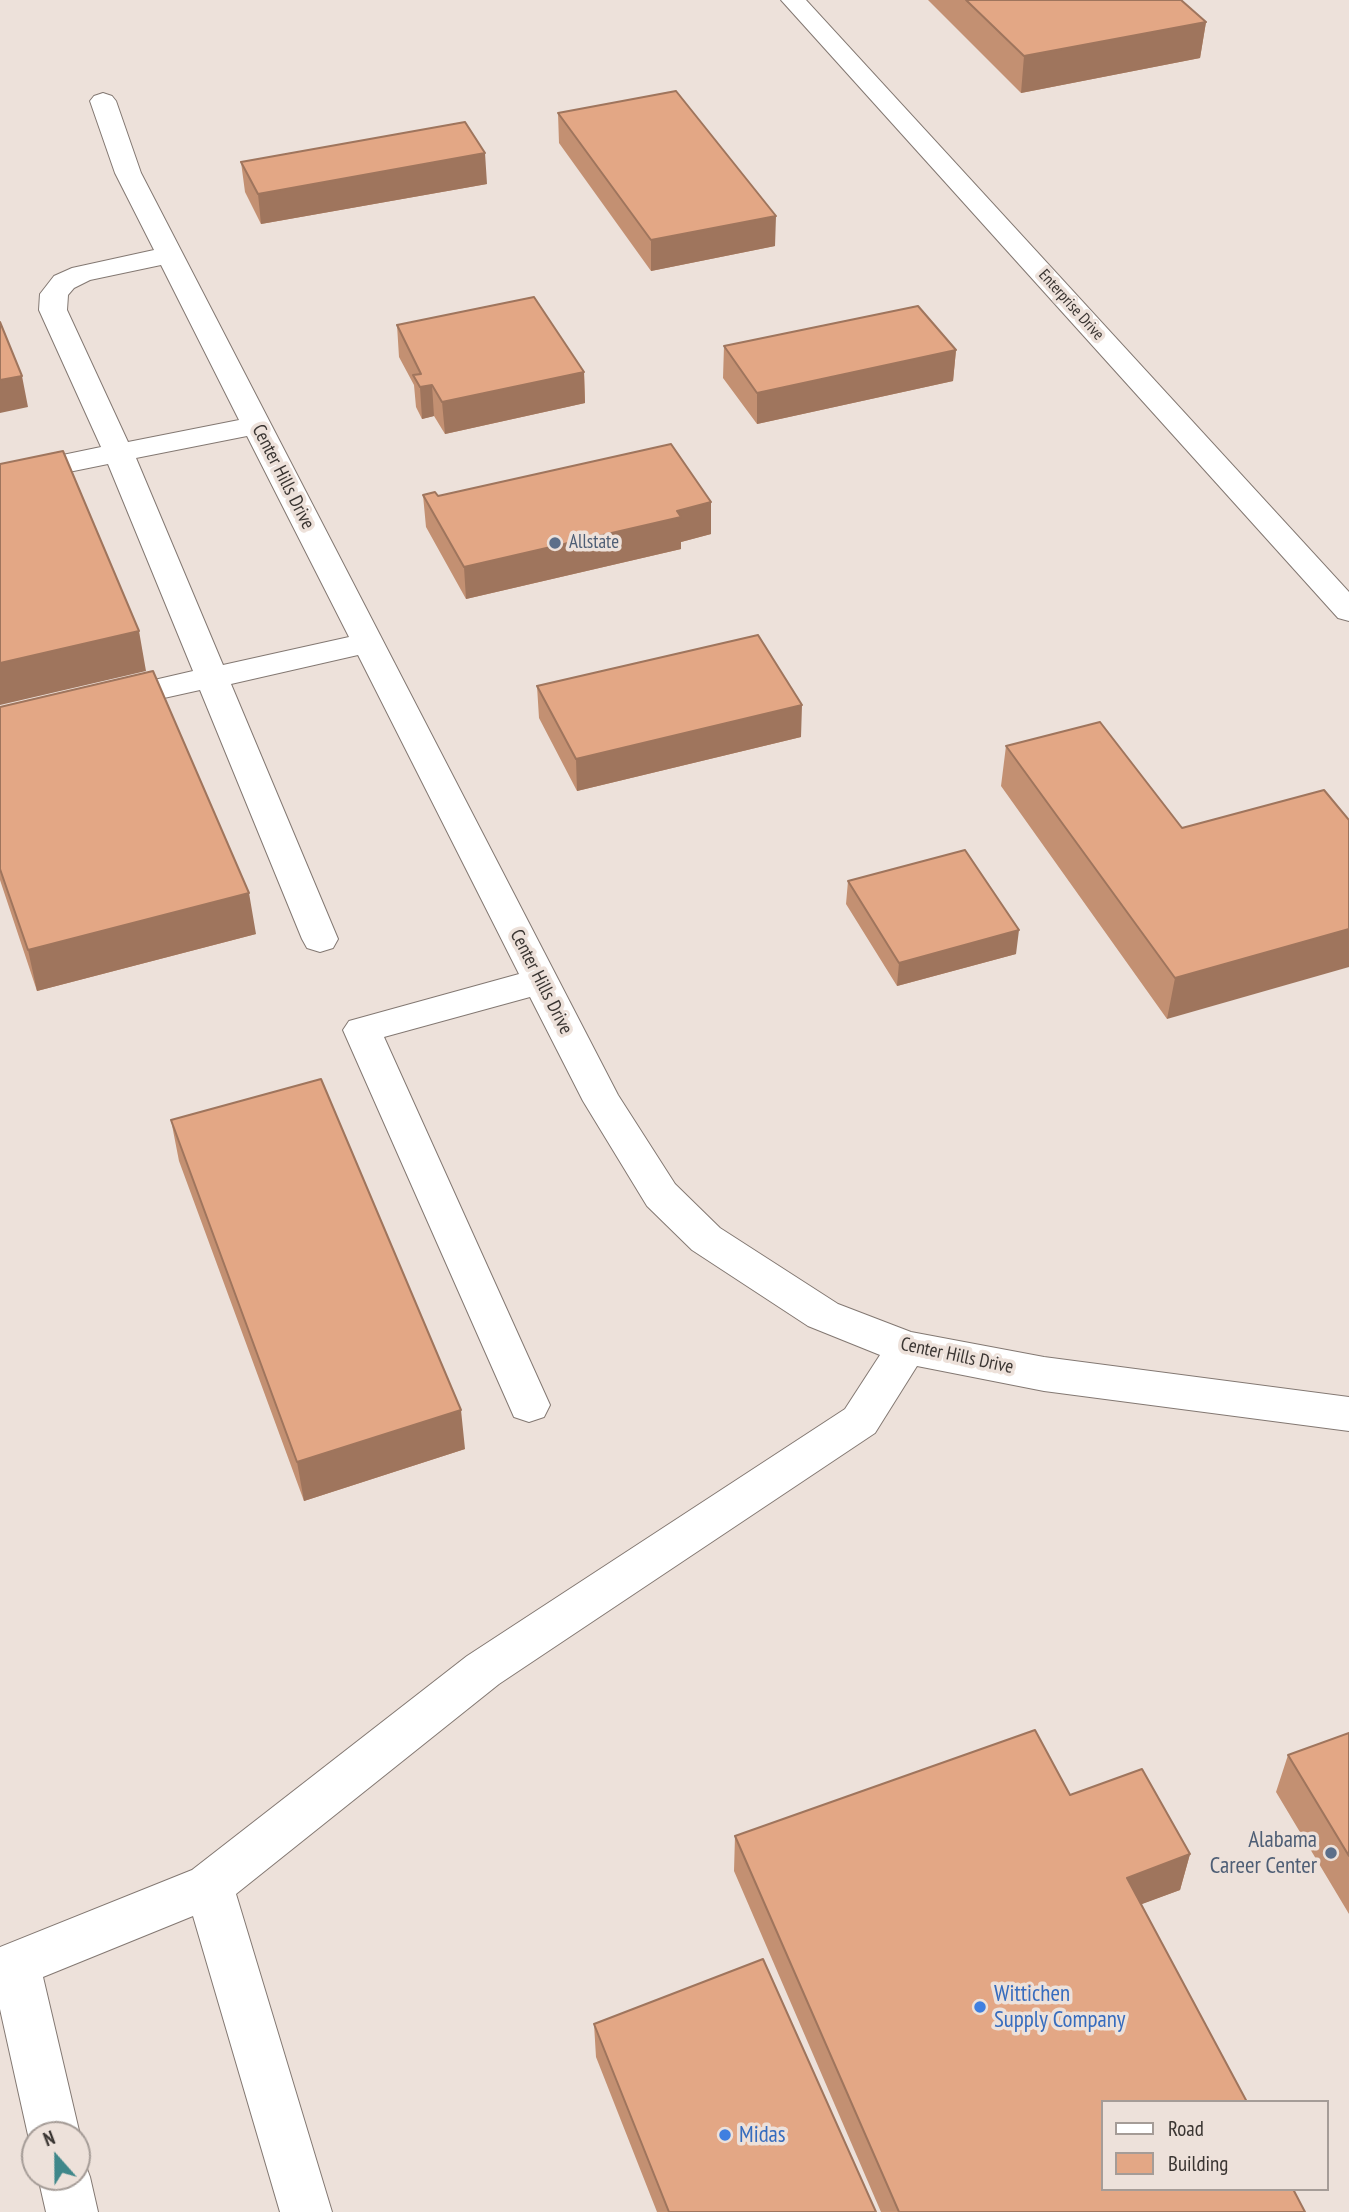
<!DOCTYPE html>
<html>
<head>
<meta charset="utf-8">
<style>
  body { margin:0 }
  #map { position:relative; width:1349px; height:2212px; overflow:hidden; background:#ede1da; font-family:"PT Sans Narrow",sans-serif }
  canvas { display:block }
  .legend { position:absolute; left:1101px; top:2100px; width:228px; height:91px; box-sizing:border-box; background:#ede1da; border:2px solid #a59c97; margin:0; padding:9px 12px; list-style:none; font-size:21px; color:#3a3532 }
  .legend li { display:flex; align-items:center; gap:14px; height:35px }
  .legend b { width:35px; border:2px solid #a59c97 }
  .north { position:absolute; left:21px; top:2121px; width:70px; height:70px; box-sizing:border-box; background:#ede1da; border:2px solid #a59c97; border-radius:50%; rotate:339deg; font-size:19px; font-weight:700; line-height:28px; text-align:center; color:#3a3532 }
  .north::after { content:''; display:block; margin:auto; width:24px; height:32px; background:#3f878a; clip-path:polygon(50% 0,100% 100%,50% 72%,0 100%) }
</style>
</head>
<body>
<div id="map">
<canvas width="1349" height="2212"></canvas>
<ul class="legend">
<li><b style="height:9px;background:#fff"></b>Road</li>
<li><b style="height:19px;background:#e3a785"></b>Building</li>
</ul>
<div class="north">N</div>
</div>
<script>
const ctx = document.querySelector('canvas').getContext('2d');
ctx.lineJoin = 'round';
const toPath = rows => new Path2D(rows.map(r => 'M' + r).join(''));
function strokePath(path, color, width, dash) { ctx.strokeStyle = color; ctx.lineWidth = width; ctx.lineCap = dash ? 'butt' : 'round'; ctx.setLineDash(dash || []); ctx.stroke(path); }
function fillPath(path, color) { ctx.fillStyle = color; ctx.fill(path, 'evenodd'); }
function drawText(font, color, halo, rows, align = 'center') {
  ctx.font = font + ' "PT Sans Narrow",sans-serif'; ctx.lineWidth = 7; ctx.setLineDash([]); ctx.textBaseline = 'middle'; ctx.strokeStyle = halo; ctx.fillStyle = color; for (const [text, x, y, turn = 0] of rows) {
    ctx.save(); ctx.translate(x, y); ctx.rotate((+turn || 0) * Math.PI / 180); ctx.textAlign = isNaN(turn) ? turn : align; if (halo) ctx.strokeText(text, 0, 0); ctx.fillText(text, 0, 0); ctx.restore();
  }
}
const minor = toPath([
  [781,0,806,0,1349,592,1349,621,1338,618,781,0],
  [103,93,112,96,116,101,141,173,618,1095,675,1184,720,1228,838,1304,911,1332,1044,1357,1349,1397,1349,1431,1044,1391,917,1366,875,1433,499,1684,236,1894,332,2212,280,2212,193,1916,43,1977,80,2135,77,2142,77,2135,35,2135,35,2152,28,2135,0,2009,0,1947,192,1870,467,1656,845,1409,880,1355,808,1326,692,1250,647,1206,583,1101,530,997,384,1037,550,1405,544,1417,529,1422,514,1417,343,1030,349,1021,519,974,358,655,231,684,338,939,333,948,320,952,307,948,302,939,200,690,110,710,98,707,93,700,98,693,193,671,108,464,0,486,0,468,101,447,39,310,40,294,54,276,72,268,154,250,115,173,90,101,94,96,103,93],
  [161,265,239,420,128,442,67,310,68,295,74,288,90,280,161,265],
  [247,436,349,637,223,665,136,458,247,436],
  [77,2156,83,2158,90,2177,98,2212,46,2212,38,2177,77,2177,77,2156]
]);
const wall = toPath([
  [928,0,1181,0,1206,22,1200,58,1021,93],
  [558,113,775,246,651,271,559,143],
  [241,162,487,184,261,224,245,192],
  [397,325,584,372,585,403,445,434,434,416,422,419,416,407,414,385,399,357],
  [724,346,956,350,953,381,757,424,723,378],
  [423,495,438,496,711,534,681,542,681,549,466,599,426,527],
  [537,686,801,737,577,791,539,718],
  [0,707,256,934,37,991,0,880],
  [1006,746,1182,828,1349,820,1167,1019,1001,786],
  [848,881,1016,954,897,986,846,904],
  [171,1120,465,1449,304,1501,179,1161],
  [1349,1733,1349,1914,1276,1792,1288,1755],
  [1070,1795,1190,1854,1180,1890,1141,1904,1305,2212,881,2212,734,1871,735,1836],
  [594,2024,876,2212,657,2212,596,2057]
]);
const shadedWall = toPath([
  [1206,22,1200,58,1021,93,1024,56],
  [485,153,487,184,261,224,258,194],
  [776,216,775,246,651,271,651,240],
  [956,350,953,381,757,424,757,393],
  [584,372,585,403,445,434,442,402],
  [22,376,28,407,0,413,0,380],
  [432,385,434,416,422,419,420,387],
  [711,502,711,534,681,542,681,549,466,599,464,567],
  [139,631,146,671,0,705,0,663],
  [802,705,801,737,577,791,576,759],
  [249,893,256,934,37,991,28,950],
  [1349,929,1349,967,1167,1019,1175,978],
  [1019,930,1016,954,897,986,899,963],
  [461,1410,465,1449,304,1501,297,1462],
  [1190,1854,1180,1890,1118,1913,1127,1878]
]);
const building = toPath([
  [966,0,1181,0,1206,22,1024,56,966,0],
  [676,91,776,216,651,240,558,113,676,91],
  [465,122,485,153,258,194,241,162,465,122],
  [534,297,584,372,442,402,432,385,420,387,413,375,421,374,397,325,534,297],
  [918,306,956,350,757,393,724,346,918,306],
  [0,322,22,376,0,380,0,322],
  [671,444,711,502,677,511,681,517,464,567,423,495,435,492,438,496,671,444],
  [63,451,139,631,0,663,0,464,63,451],
  [758,635,802,705,576,759,537,686,758,635],
  [153,671,249,893,28,950,0,869,0,707,153,671],
  [1100,722,1182,828,1324,790,1349,820,1349,929,1175,978,1006,746,1100,722],
  [965,850,1019,930,899,963,848,881,965,850],
  [321,1079,461,1410,297,1462,171,1120,321,1079],
  [1035,1730,1070,1795,1142,1769,1190,1854,1127,1878,1247,2102,1102,2102,1102,2189,1293,2189,1305,2212,899,2212,735,1836,1035,1730],
  [1349,1733,1349,1856,1288,1755,1349,1733],
  [763,1959,876,2212,669,2212,594,2024,763,1959]
]);
const markers = [
  [555,543,7,"#5c6f8a"],
  [1331,1853,7,"#5c6f8a"],
  [980,2007,7,"#3f7fe0"],
  [725,2135,7,"#3f7fe0"]
];
const farStreetnames = [
  ["Enterprise Drive",1071,305,48]
];
const streetNames = [
  ["Center Hills Drive",283,477,63],
  ["Center Hills Drive",541,982,63],
  ["Center Hills Drive",957,1356,12]
];
const serviceNames = [
  ["Allstate",569,543]
];
const nearServicenames = [
  ["Alabama",1317,1840],
  ["Career Center",1317,1866]
];
const nearShopnames = [
  ["Wittichen",994,1994],
  ["Supply Company",994,2020],
  ["Midas",739,2135]
];
strokePath(minor, '#837872', 2);
fillPath(minor, '#fff');
fillPath(wall, '#c39072');
fillPath(shadedWall, '#9f755d');
fillPath(building, '#e3a785');
strokePath(building, '#9f755d', 2);
for (const [x, y, r, color] of markers) { const dot = new Path2D(); dot.arc(x, y, r, 0, 2 * Math.PI); ctx.fillStyle = color; ctx.fill(dot); strokePath(dot, '#ede1da', 2.5); }
drawText('16px', '#3a3532', '#ede1da', farStreetnames);
drawText('19px', '#3a3532', '#ede1da', streetNames);
drawText('19px', '#4e5e75', '#ede1da', serviceNames, 'left');
drawText('23px', '#4e5e75', '#ede1da', nearServicenames, 'right');
drawText('23px', '#366cbe', '#ede1da', nearShopnames, 'left');
</script>
</body>
</html>
